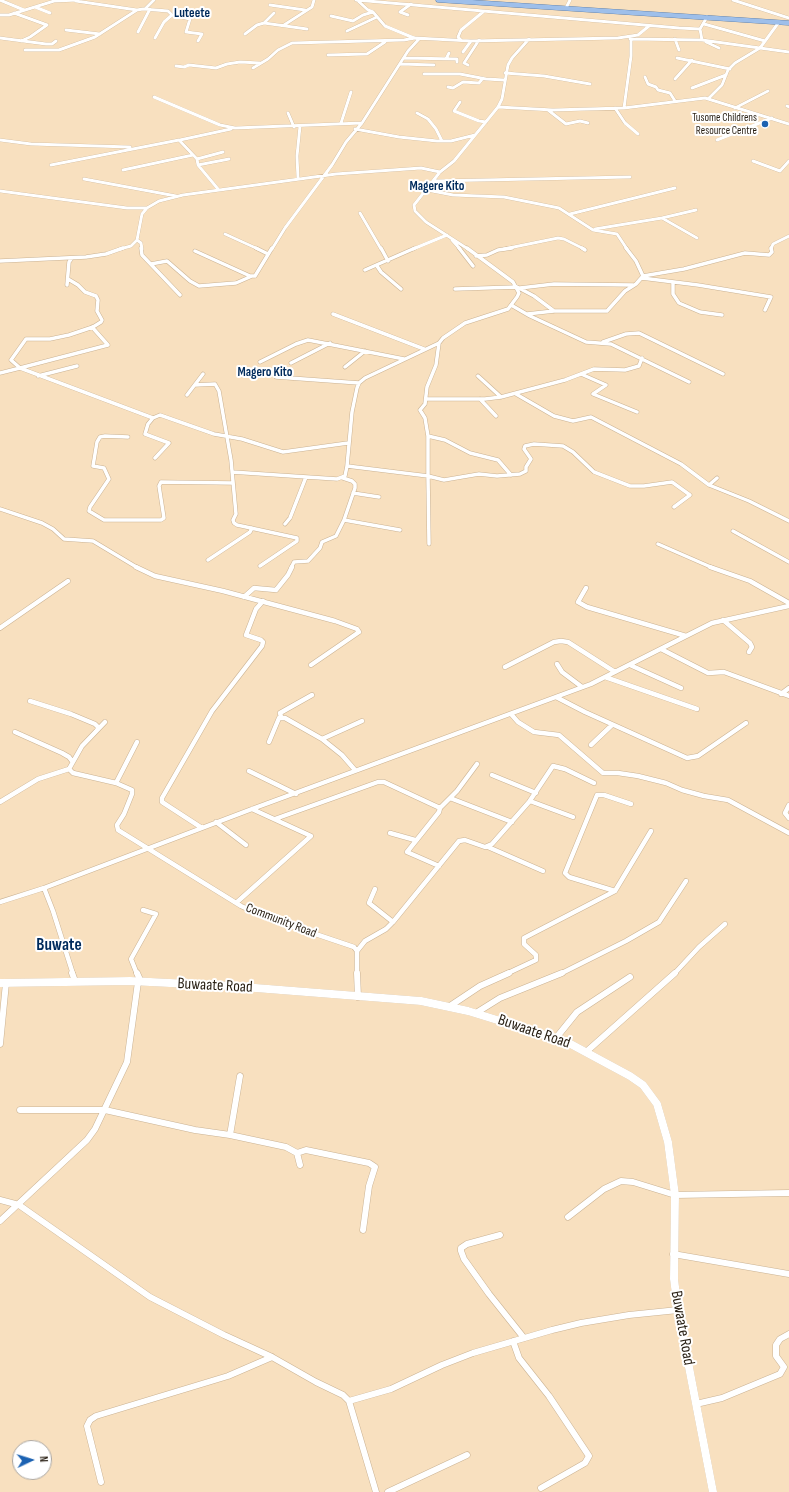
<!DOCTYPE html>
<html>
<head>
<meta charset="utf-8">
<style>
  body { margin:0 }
  #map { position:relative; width:789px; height:1492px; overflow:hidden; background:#f8e0bf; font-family:"Sofia Sans Condensed",sans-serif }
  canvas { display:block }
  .north { position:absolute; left:12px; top:1440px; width:40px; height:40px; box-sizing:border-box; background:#fff; border:1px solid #a9a5a0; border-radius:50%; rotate:86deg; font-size:11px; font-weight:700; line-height:16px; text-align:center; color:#271e12 }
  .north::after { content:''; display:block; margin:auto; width:14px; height:18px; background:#1c62b2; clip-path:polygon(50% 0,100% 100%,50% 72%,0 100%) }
</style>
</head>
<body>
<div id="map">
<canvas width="789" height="1492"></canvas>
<div class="north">N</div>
</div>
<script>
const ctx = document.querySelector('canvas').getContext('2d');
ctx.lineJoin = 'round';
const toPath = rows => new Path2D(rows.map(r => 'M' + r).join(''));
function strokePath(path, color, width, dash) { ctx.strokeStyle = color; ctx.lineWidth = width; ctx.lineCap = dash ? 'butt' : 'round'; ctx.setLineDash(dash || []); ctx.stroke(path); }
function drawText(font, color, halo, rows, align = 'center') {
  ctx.font = font + ' "Sofia Sans Condensed",sans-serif'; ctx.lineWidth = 4; ctx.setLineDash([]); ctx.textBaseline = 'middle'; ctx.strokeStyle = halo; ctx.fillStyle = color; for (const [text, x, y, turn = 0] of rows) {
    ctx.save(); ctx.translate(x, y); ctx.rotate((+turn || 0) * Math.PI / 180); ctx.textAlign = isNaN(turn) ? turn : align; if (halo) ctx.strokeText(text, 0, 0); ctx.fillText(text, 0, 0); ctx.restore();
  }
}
const minorFar3 = toPath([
  [0,0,24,10],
  [356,0,679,28,700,29,707,17],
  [357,0,368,10,373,12,385,26,414,38],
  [733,0,789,18],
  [76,1,137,10],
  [270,5,305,10],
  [35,7,50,13],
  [146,8,154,0],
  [566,8,570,0],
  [14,13,47,25,30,37,21,41],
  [0,15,9,15,54,1,78,0],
  [408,15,400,12,411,4],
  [331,16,353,21,363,15,373,12],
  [264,23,274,13],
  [704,24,765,41],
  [284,25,312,7,314,0],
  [700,29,702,40],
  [66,30,100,34],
  [347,31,377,17],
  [138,32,150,9],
  [245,34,257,25,264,23,307,29],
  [0,38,46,44,52,44,56,41],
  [155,38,164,22,172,15],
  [630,39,702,40,789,52],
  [675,39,679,50],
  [461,40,458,37,461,30,483,12],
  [706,42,719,48],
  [25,50,59,50,95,37,137,10,143,9,168,11,172,15,190,19,186,32,202,34,198,41],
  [463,52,471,41],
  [328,55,367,54,385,42],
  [404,58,457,59,457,62],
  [677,58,730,69],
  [446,59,449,53],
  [400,64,434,65],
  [468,65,464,63,479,40],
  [176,66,184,67,189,65,216,68,227,64,240,62,260,63],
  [253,68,268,59,278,50,292,43,404,40,415,38,471,41,618,38,638,35,649,26],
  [505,73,544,76,590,84],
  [424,74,460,74,486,79,504,80],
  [645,77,648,84,656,87,658,90,670,93,675,101],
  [675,79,692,60],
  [448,87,453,88,463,82,479,83,483,78],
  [692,88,726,75],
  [154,97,220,125,235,128,362,123],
  [709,98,722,85,728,70,735,63,760,48,779,22],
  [460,102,454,111,479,121,486,122],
  [787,106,789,107],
  [498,107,553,110,624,108,705,98,789,124],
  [615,108,625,123,638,134],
  [624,108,631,56,631,39],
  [735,108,768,91],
  [548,110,566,124,580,121,588,123],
  [288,113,294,127],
  [417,113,428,119,436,129,442,141],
  [341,123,351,92],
  [355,129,399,137,437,141,451,141,475,135],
  [0,140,31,144,130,147],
  [180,140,231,129],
  [717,140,772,118],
  [197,159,198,165,218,189],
  [753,161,780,171,789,161],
  [51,165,179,140,197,159,223,152],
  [198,165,229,159],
  [123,170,193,155],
  [84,179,176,196],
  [298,179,297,156,300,126],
  [434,181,630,177],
  [427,190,453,195,504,197,559,208,593,230,617,234,627,249],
  [0,191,127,208,147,208],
  [360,213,381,249],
  [570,214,675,188],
  [662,218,696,210],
  [595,229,662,218,697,238],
  [225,234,258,249],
  [137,240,141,243,142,249],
  [452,240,460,249],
  [120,249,131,246,137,240,142,214,147,208,159,201,183,195,336,174,421,168,440,172],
  [272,249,285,228,332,165,346,142,362,123,408,51,419,39],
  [413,249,447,235],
  [468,249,426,222,415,211,414,205,440,172,454,161,498,107,502,99,508,65,512,58,529,39],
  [504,249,558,238,564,239,584,249],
  [771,249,773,244,789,236]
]);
const minorFar2 = toPath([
  [141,248,142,255,180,295],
  [256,248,268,254],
  [381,248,388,261],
  [459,248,473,266],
  [582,248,585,250],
  [626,248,636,261,643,276,684,269,745,253,769,255,772,252,771,248],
  [195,251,250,276,255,276,272,248],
  [476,256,487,255,498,250,512,248],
  [0,261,86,257,106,254,123,248],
  [151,264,167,261,190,281,199,286,236,283,252,276],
  [377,266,381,272,401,289],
  [365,270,415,248],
  [642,278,698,285,771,297,765,310],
  [673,282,673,294,679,303,700,312,722,315],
  [67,285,69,262,72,258],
  [520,288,554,284,633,285],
  [455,289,517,287,534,296,554,311],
  [511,305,530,316,586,342,611,344,689,382],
  [333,314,424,349],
  [527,314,554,311,607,311,625,291,636,284,643,276],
  [603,342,626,334,639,333,723,374],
  [439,343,436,365,427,387,425,404,420,410,425,418,428,436,445,440,470,453,498,460,511,475],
  [260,362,296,344,308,340,404,359],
  [291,363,330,343],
  [345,367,365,351],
  [20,368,153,418],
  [20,368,108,345,92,327],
  [0,373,20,368,11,360,26,339,50,339,69,335,93,327,101,322,102,320,97,311,98,300,96,296,85,292,78,285,68,279],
  [581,374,606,385,593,394,637,412],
  [38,376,77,366],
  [478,376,501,397],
  [276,377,359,383],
  [195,385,215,384,219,391,231,460,236,514,233,520,234,523,237,525,297,538,297,541,260,566],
  [516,394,554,416,573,421,591,417,681,464,709,485],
  [187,395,203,374],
  [426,399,485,399,501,397,565,380,594,369,625,370,639,366,642,358],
  [480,399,496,416],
  [428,436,428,476,444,480,479,474,497,476,520,474,526,471,526,467,531,459,524,449,525,446,534,444,563,446,573,452,594,472,630,486,644,486,672,482,690,495,674,507],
  [128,437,105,436,100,437,97,442,93,466,104,468,109,479,90,507,89,511,104,520,161,520,164,518,159,486,161,482,233,483],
  [155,458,169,443,145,434,148,424,153,418,160,415,214,434,242,439,283,452,348,443],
  [232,472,337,479,345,476,347,466],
  [717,478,709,485,749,501,789,521],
  [353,493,379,497],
  [0,509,42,523,53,529,64,539,93,541,138,568],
  [344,520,400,530],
  [285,524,290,518,306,477],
  [733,531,789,562],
  [429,544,428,476,347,466,352,412,357,388,359,383,365,378,439,343,443,338,465,323,508,309,517,297,519,293,513,282,467,248],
  [658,544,713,568],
  [208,560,250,532,252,528],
  [291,568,294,562,308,561,320,548,322,542,336,536,344,520,355,488,355,484,352,481,343,478]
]);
const minorFar1 = toPath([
  [136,567,155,576,223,591,335,621,357,629,359,632,311,665],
  [710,567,750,581,789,603],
  [586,588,578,602,587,607,686,636],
  [244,597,254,588,276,590,288,575,292,567],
  [723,620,750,643,752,647,749,652],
  [0,628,68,581],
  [661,649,708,673,724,672,789,696],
  [557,664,562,672,582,687],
  [630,665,681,688],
  [505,667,554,642,561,641,568,642,615,672],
  [605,677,697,709],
  [781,694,789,688],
  [556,697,585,712,687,758,698,756,746,723],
  [30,701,71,714,95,724,99,728],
  [511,714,518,722,534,732,559,735,603,773,618,773,638,776,666,783,682,790,704,796,728,800,789,833],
  [281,717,280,713,312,695],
  [105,722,82,746,69,769,73,773,116,783,132,790,132,794,124,814,117,825,118,830,241,906,265,917,354,947,357,951,357,974],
  [15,732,62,753,69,757,72,761],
  [322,739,362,721],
  [269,742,279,718,285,718,322,739,342,755,355,770],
  [591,745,612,725],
  [249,771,296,794],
  [492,775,536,793],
  [116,783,137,742],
  [450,798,512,822],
  [530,801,573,817],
  [0,802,38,779,69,769],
  [789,805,785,813,789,818],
  [440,808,457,791,477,764],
  [275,819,378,782,384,782,440,808,439,812,407,852,439,866],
  [216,822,246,845],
  [202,828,162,802,162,798,212,711,262,646,263,642,261,640,246,635,256,609,263,601],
  [390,833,415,840],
  [488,847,543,871],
  [44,888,53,911,73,974],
  [375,889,369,903,393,922],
  [615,891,569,877,565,873,597,795,604,795,631,804],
  [0,902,44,888,252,809,591,684,712,623,789,606],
  [236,903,311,836,252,809],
  [357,951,365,941,386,929,393,922,459,841,465,840,485,847,492,844,529,802,553,766,565,769,594,783],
  [137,974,131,959,156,914,143,910],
  [506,974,536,960,536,955,524,944,524,938,615,891,651,831],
  [560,974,626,941,659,922,686,881],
  [674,974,699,947,725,924]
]);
const minor = toPath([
  [72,973,75,981],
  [137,973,141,982],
  [357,973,358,997],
  [450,1006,480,986,509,973],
  [476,1013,500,998,562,973],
  [556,1038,577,1012,630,977],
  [0,1044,6,983],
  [586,1052,675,973],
  [20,1110,105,1110,195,1130,230,1135,286,1147,297,1153,300,1165],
  [230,1135,240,1076],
  [297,1153,306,1150,369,1163,375,1167,369,1186,363,1230],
  [0,1200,19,1205,150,1297,224,1335,272,1357,316,1382,343,1395,349,1401,376,1492],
  [568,1217,604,1189,621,1181,633,1182,675,1195,789,1193],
  [0,1221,87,1140,95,1129,127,1062,138,982],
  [500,1235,467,1244,461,1248,461,1251,464,1259,489,1294,524,1338],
  [673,1254,789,1274],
  [513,1341,519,1358,549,1396,589,1456,585,1463,541,1488],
  [349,1401,391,1389,442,1365,473,1353,552,1330,581,1323,629,1315,678,1310],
  [696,1404,722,1398,780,1374,784,1367,776,1356,776,1345,780,1339,789,1334],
  [101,1482,87,1426,90,1420,96,1416,228,1376,272,1357],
  [388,1492,467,1455]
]);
const tertiary = toPath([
  [0,983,130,981,230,986,421,1001,468,1011,565,1041,630,1076,643,1085,657,1104,668,1142,675,1195,674,1279,678,1310,713,1492]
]);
const primary = toPath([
  [438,0,789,23]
]);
const markers = [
  [765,124,4,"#1c62b2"]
];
const farPoinames = [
  ["Tusome Childrens",757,118],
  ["Resource Centre",757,131]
];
const farQuarternames = [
  ["Luteete",192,14],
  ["Magere Kito",437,187],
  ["Magero Kito",265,373]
];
const streetNames = [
  ["Community Road",281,921,21]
];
const nearStreetnames = [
  ["Buwaate Road",215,986,3],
  ["Buwaate Road",534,1032,19],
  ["Buwaate Road",682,1328,80]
];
const districtNames = [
  ["Buwate",59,946]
];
strokePath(minorFar3, '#cab293', 3.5);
strokePath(minorFar2, '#cab293', 4.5);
strokePath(minorFar1, '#cab293', 5.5);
strokePath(minor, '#cab293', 7);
strokePath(tertiary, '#cab293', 8);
strokePath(primary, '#4a6b95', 5);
strokePath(minorFar3, '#fff', 3);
strokePath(minorFar2, '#fff', 3.5);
strokePath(minorFar1, '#fff', 4.5);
strokePath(minor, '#fff', 6);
strokePath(tertiary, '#fff', 8);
strokePath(primary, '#9ebfea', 4.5);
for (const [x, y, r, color] of markers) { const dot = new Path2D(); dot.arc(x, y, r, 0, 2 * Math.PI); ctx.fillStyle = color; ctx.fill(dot); strokePath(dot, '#fff', 1.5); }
drawText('11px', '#271e12', '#fff', farPoinames, 'right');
drawText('bold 13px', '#002b5c', '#fff', farQuarternames);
drawText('13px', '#271e12', '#fff', streetNames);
drawText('16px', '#271e12', '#fff', nearStreetnames);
drawText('bold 17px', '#002b5c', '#fff', districtNames);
</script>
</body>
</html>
